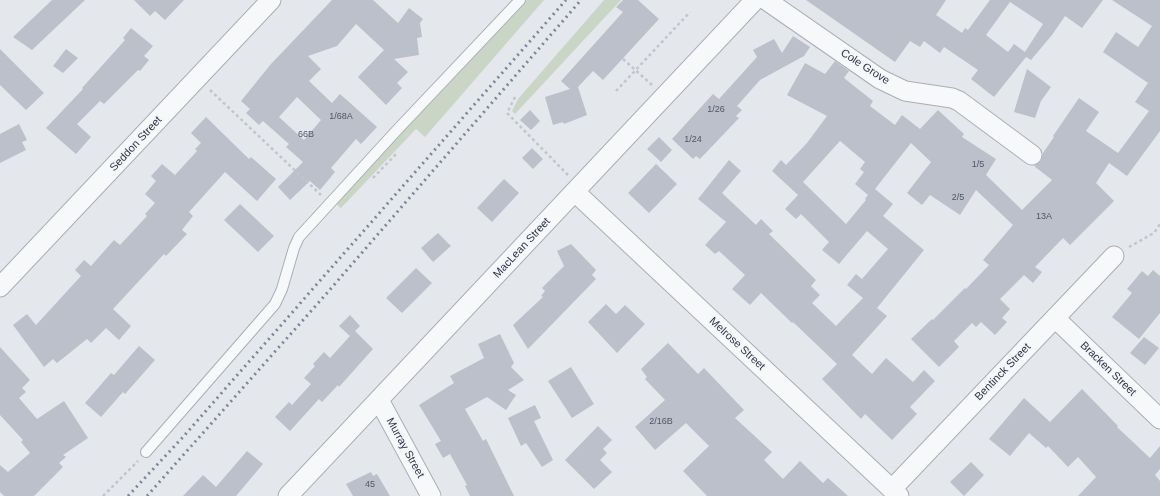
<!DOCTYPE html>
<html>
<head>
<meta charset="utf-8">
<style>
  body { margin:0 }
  canvas { display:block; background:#e4e7ec }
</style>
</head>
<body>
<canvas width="1160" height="496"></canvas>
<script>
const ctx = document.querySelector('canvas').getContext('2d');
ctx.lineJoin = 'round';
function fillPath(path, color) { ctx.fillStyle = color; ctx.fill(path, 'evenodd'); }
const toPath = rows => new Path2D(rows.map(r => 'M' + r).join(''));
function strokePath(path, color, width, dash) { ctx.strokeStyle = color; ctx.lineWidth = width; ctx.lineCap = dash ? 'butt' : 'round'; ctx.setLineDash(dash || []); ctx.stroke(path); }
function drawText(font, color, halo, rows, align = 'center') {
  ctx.font = font + ' Arial,sans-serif'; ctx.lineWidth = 4; ctx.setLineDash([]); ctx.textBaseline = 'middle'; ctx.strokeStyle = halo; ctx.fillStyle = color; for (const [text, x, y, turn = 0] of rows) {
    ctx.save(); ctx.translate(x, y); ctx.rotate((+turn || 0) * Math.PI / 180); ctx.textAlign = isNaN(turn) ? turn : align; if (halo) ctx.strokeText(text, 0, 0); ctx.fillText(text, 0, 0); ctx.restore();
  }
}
const green = toPath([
  [527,0,544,0,425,137,416,129,341,208,335,203],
  [604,0,621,0,515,114,512,111,518,99]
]);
const building = toPath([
  [52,0,85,0,32,50,13,37],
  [134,0,184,0,165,20,155,11,150,16],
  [332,0,373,0,398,23,409,8,423,19,420,23,422,37,417,38,419,55,394,59,408,72,397,83,402,88,386,105,358,77,384,50,356,24,337,46,308,56,321,69,309,81,332,103,340,94,377,127,361,144,356,139,331,168,335,172,320,190,310,181,290,200,278,187,303,162,286,147,289,144,263,121,259,125,246,113,250,109,241,101,271,64],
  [297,97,321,120,304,140,279,117],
  [623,0,638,0,659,19,603,80,593,71,578,87,587,115,564,124,563,122,553,125,545,97,570,89,561,81,623,12,616,7],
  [806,0,946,0,936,15,962,33,965,28,968,30,990,0,1103,0,1082,28,1065,16,1052,35,1031,60,1026,57,994,97,971,79,978,70,944,47,940,53,924,41,920,47,910,41,895,62],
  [1010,2,1043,24,1025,52,1014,44,1008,52,986,35],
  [1112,0,1160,0,1160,131,1127,176,1109,163,1096,183,1114,201,1070,245,1063,238,1035,267,1042,272,1033,283,1024,275,1000,299,1010,309,1002,318,1007,322,995,335,981,322,976,327,972,323,954,341,959,347,939,367,911,339,932,319,933,320,965,288,966,289,989,265,983,260,1013,225,976,190,960,215,930,195,922,205,907,193,931,162,911,143,875,189,893,204,883,216,924,250,877,308,887,316,852,355,872,374,886,358,913,382,924,370,935,381,910,407,917,414,892,440,865,414,861,419,822,379,837,364,793,322,792,323,761,293,750,305,732,289,745,275,719,251,715,254,705,245,726,222,698,199,729,160,741,171,722,193,756,225,761,219,773,231,769,234,816,280,811,286,820,295,812,303,836,326,863,298,847,285,856,274,862,279,888,249,867,231,839,264,822,250,829,242,801,214,796,219,785,209,798,195,772,171,781,160,786,165,807,143,827,116,787,95,805,63,825,74,835,61,849,71,844,78,873,101,870,106,895,125,902,115,920,129,938,110,964,134,962,137,996,159,986,175,1022,210,1052,180,1034,166,1041,161,1043,153,1054,137,1053,136,1079,98,1099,112,1086,131,1118,153,1149,111,1135,102,1148,83,1103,52,1116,32,1138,47,1152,26],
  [840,141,865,162,860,169,864,172,855,184,868,195,865,199,866,200,846,224,803,182],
  [131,28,153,46,144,56,149,60,140,71,138,70,104,104,100,101,77,124,91,137,76,154,46,128,83,89,82,88,125,40,123,38],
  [793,36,810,47,804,56,760,80,737,106,742,110,736,116,739,118,700,159,696,156,693,159,672,139,713,94,719,99,757,57,753,50,774,39,782,53],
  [0,49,44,93,26,110,0,85],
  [66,49,78,58,63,73,53,66],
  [1027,69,1051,87,1041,101,1035,118,1014,112],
  [530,110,540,121,531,130,520,120],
  [206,117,249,159,251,157,276,179,257,201,225,172,189,212,193,216,182,230,187,234,166,256,164,254,113,309,131,326,119,340,106,328,91,343,87,339,57,363,53,359,44,367,13,325,27,314,36,325,81,276,75,270,84,260,91,266,114,240,120,245,147,216,145,214,155,203,145,194,156,181,151,176,162,164,175,175,197,151,195,149,201,143,191,133],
  [19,124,27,140,22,142,26,150,0,163,0,134],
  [659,137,672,150,661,162,647,149],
  [532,148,543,159,533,169,522,158],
  [656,164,677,184,649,213,628,193],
  [504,179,519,193,492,222,477,208],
  [240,204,274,236,258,252,224,220],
  [438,233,451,246,433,262,421,248],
  [571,244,596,270,592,275,596,279,528,349,513,325,543,297,541,296,545,291,542,288,564,266,557,251],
  [416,268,432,283,402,313,386,298],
  [1153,270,1160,276,1160,313,1139,339,1112,317,1132,293,1127,289,1142,271,1148,276],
  [606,304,616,314,625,305,645,324,617,353,588,322],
  [350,315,360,326,355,331,373,349,339,387,338,385,322,402,319,399,290,431,275,417,289,402,292,405,311,384,304,378,315,366,313,364,324,352,330,358,350,336,339,326],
  [500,334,514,363,511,367,524,380,508,390,516,395,506,410,487,397,465,409,483,441,486,439,514,496,470,496,465,486,467,485,450,454,443,458,435,444,441,441,419,405,454,383,450,376,484,358,478,344],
  [1144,337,1159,348,1145,365,1130,353],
  [668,343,698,374,704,368,744,410,735,418,772,452,764,460,783,479,800,461,823,483,828,478,848,496,707,496,683,471,709,446,686,423,655,450,635,427,665,400,645,379,647,377,641,369],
  [139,346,155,360,125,394,123,392,101,417,85,403,111,373,114,375],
  [0,347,30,380,22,388,26,392,19,398,37,419,64,401,88,438,63,455,66,457,59,463,63,467,34,496,4,496,0,492,0,465,8,472,30,453,21,442,23,440,0,415],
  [571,367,594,404,572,418,548,381],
  [1082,389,1118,426,1117,427,1150,458,1160,446,1160,469,1155,475,1160,481,1160,496,1078,496,1096,477,1078,457,1068,467,1048,446,1046,448,1029,433,1010,456,989,439,1024,398,1050,422],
  [535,405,541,418,534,421,553,460,542,467,526,443,521,446,508,418],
  [598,426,612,440,603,449,607,453,600,460,612,472,594,489,565,460],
  [247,451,263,464,236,496,183,496,203,475,216,487],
  [971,462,984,475,964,496,950,482],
  [371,472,373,476,377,474,390,496,353,496,346,484]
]);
const path = toPath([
  [623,59,652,85],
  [210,90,321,195],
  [616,91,690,12],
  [515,97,507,113,568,175],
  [373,178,398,152],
  [1129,247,1154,233,1160,224],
  [103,496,138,461]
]);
const service = toPath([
  [146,452,275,304,282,289,294,248,299,237,397,130,520,0]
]);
const minor = toPath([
  [766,0,880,79,905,91,952,98,959,101,1032,155],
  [575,192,899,496],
  [0,287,271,0],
  [1055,318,1160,419],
  [379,400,431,496],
  [892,489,1114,256],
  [288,496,755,0]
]);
const rail = toPath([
  [128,496,183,437,566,0],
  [147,496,327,293,581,0]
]);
const numberNames = [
  ["1/26",716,110],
  ["1/68A",341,117],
  ["66B",306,135],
  ["1/24",693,140],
  ["1/5",978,165],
  ["2/5",958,198],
  ["13A",1044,217],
  ["2/16B",661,422],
  ["45",370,485]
];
const streetNames = [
  ["Cole Grove",865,67,33],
  ["Seddon Street",136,144,-47],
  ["MacLean Street",522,248,-47],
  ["Melrose Street",737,344,43],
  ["Bracken Street",1108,369,44],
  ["Bentinck Street",1003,372,-46],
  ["Murray Street",405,448,61]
];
fillPath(green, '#c9d6c5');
fillPath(building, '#bbc0ca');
strokePath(service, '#a9aeb7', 12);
strokePath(minor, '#a9aeb7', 21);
strokePath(path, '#c2c5cb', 2.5, [3, 3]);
strokePath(service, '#f7f8fa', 10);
strokePath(minor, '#f7f8fa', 19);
strokePath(rail, '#7d8696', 3, [2, 4]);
drawText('9px', '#4f5766', null, numberNames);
drawText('11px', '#2b3445', '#f4f6f9', streetNames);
</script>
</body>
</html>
